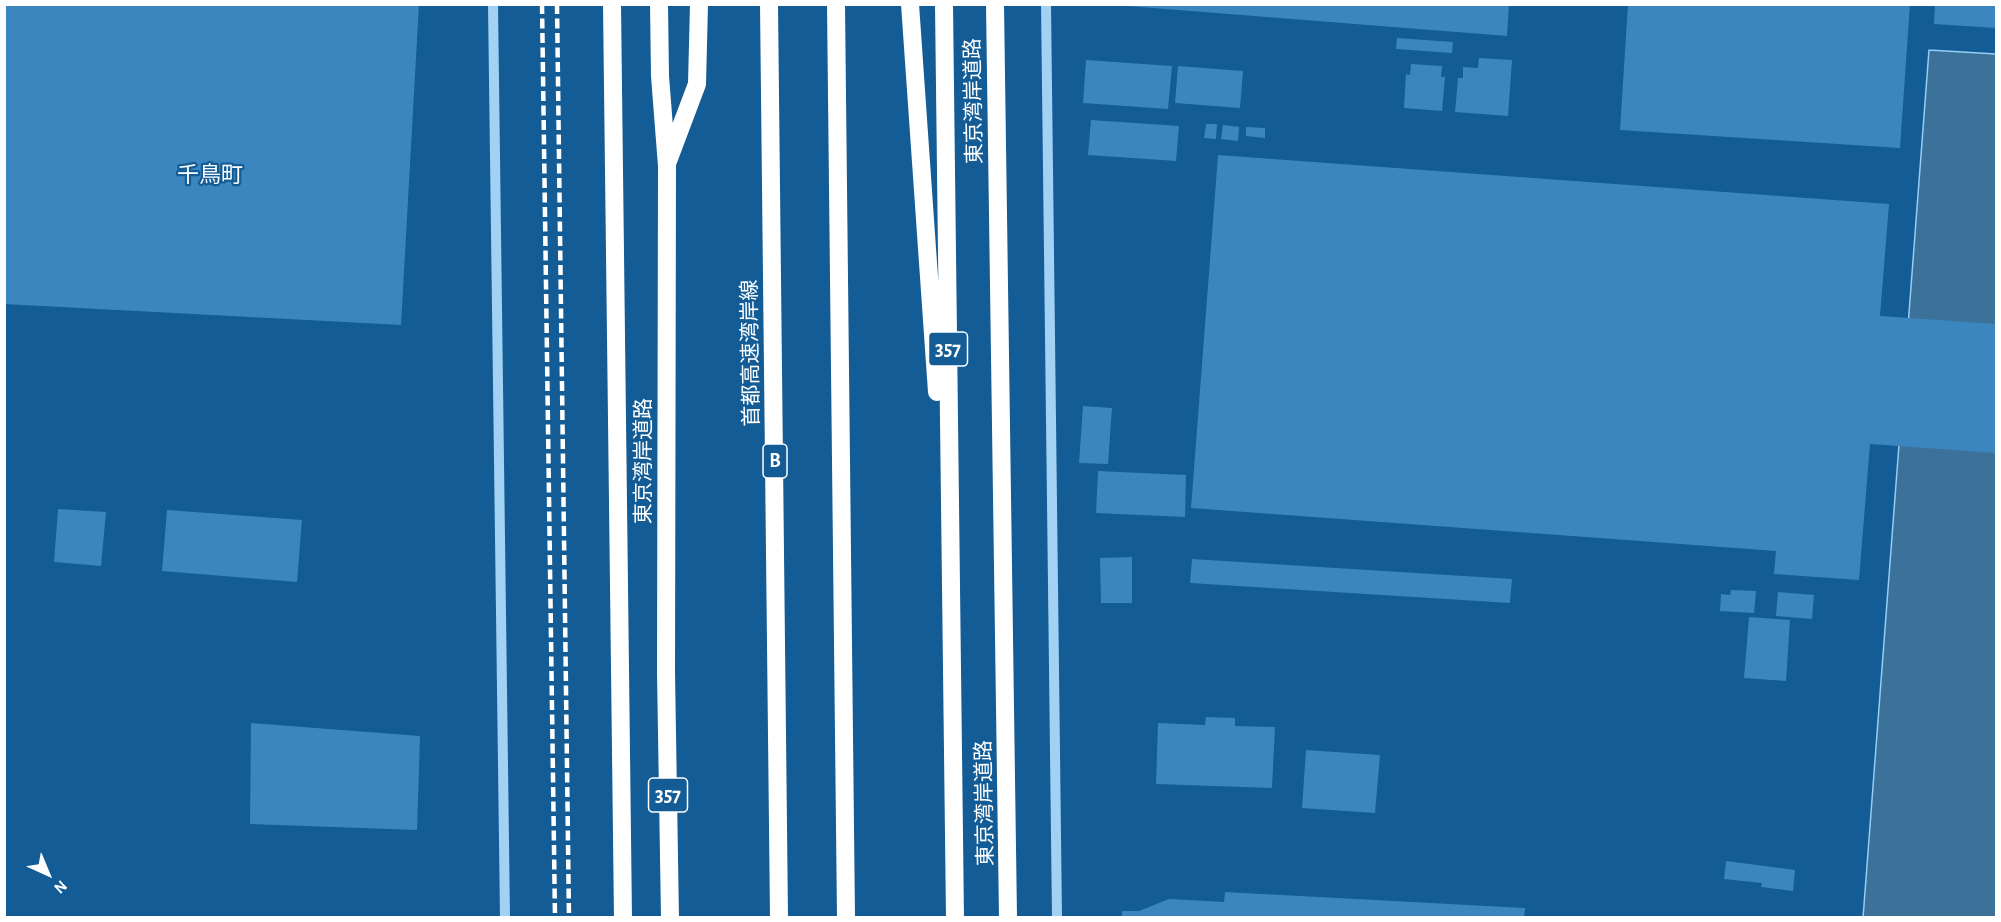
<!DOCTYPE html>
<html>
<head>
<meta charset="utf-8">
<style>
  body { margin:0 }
  #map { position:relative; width:2001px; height:922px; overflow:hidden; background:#135c96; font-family:"Alegreya Sans",sans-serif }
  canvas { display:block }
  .frame { position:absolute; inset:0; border:6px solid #fff; pointer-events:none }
  .north { position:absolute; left:18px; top:844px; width:60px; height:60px; -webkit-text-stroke:4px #135c96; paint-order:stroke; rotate:136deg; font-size:16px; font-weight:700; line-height:24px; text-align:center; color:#fff }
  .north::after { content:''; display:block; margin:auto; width:21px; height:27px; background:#fff; clip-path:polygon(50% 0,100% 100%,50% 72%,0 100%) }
</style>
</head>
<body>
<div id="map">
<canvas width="2001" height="922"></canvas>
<div class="frame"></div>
<div class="north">N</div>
</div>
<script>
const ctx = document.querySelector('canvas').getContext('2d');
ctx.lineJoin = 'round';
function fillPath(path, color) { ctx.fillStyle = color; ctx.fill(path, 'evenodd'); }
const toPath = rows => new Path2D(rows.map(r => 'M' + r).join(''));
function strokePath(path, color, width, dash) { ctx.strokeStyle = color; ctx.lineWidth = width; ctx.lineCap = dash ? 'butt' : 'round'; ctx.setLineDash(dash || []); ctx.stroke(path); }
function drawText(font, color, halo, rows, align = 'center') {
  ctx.font = font + ' "Alegreya Sans","Noto Sans JP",sans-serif'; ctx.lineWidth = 4.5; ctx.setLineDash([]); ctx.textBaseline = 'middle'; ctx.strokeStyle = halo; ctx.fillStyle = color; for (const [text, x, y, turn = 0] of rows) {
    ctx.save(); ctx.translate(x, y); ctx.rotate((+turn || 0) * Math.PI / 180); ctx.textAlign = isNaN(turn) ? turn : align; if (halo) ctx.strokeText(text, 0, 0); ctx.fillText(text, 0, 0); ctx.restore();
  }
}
const water = toPath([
  [1929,50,1996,54,1996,917,1863,918,1929,50]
]);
const building = toPath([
  [4,4,419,4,401,325,4,304],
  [1102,4,1509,4,1507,36],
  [1628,4,1910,4,1900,148,1620,130],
  [1935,4,1996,4,1996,28,1934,24],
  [1397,38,1453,42,1452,53,1396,49],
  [1479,58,1512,60,1508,116,1455,112,1458,78,1463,78,1463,67,1478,68],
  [1086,60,1172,66,1168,109,1083,103],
  [1411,64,1442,66,1441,77,1445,77,1442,111,1404,108,1406,74,1410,75],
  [1178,66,1243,71,1240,108,1175,103],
  [1091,120,1179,126,1176,161,1088,155],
  [1206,124,1217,124,1216,139,1204,138],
  [1223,125,1239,127,1238,141,1221,139],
  [1246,127,1265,128,1265,138,1246,136],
  [1218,155,1889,204,1880,316,1996,324,1996,453,1870,444,1859,580,1774,574,1776,551,1191,508],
  [1083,406,1112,408,1108,464,1079,463],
  [1098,471,1186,475,1185,517,1096,513],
  [58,509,106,512,101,566,54,562],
  [167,510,302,520,297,582,162,571],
  [1132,557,1132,603,1101,603,1100,558],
  [1192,559,1512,579,1510,603,1190,583],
  [1731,590,1756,591,1754,613,1720,611,1721,594,1730,595],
  [1778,592,1814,595,1812,619,1776,616],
  [1749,617,1790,620,1786,681,1744,678],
  [1206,717,1235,718,1235,726,1275,727,1272,788,1156,784,1158,723,1205,725],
  [251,723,420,736,417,830,250,824],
  [1306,750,1380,755,1375,813,1302,808],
  [1726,861,1795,870,1793,891,1761,887,1762,883,1724,879],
  [1225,892,1525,908,1524,918,1122,918,1122,911,1139,911,1169,899,1224,902]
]);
const minor = toPath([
  [493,4,505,918],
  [1046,4,1057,918]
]);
const highway = toPath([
  [612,4,623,918],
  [659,4,660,76,667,166,666,672,670,918],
  [769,4,779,918],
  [836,4,846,918],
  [910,4,937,392],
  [944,4,955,918],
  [995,4,1008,918],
  [668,161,697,84,699,4]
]);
const rail = toPath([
  [542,4,555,918],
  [557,4,569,918]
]);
const shields = [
  [948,349,39],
  [775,461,24],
  [668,795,39]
];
const shieldNames = [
  ["357",948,349],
  ["B",775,461],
  ["357",668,795]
];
const streetNames = [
  ["東京湾岸道路",974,101,-91],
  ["首都高速湾岸線",751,353,-91],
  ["東京湾岸道路",644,461,-90],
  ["東京湾岸道路",985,803,-91]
];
const neighbourhoodNames = [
  ["千鳥町",210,175]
];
fillPath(water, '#3c719a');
strokePath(water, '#94cef6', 1.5);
fillPath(building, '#3b86be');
strokePath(minor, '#a2d1f3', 10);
strokePath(highway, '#fff', 18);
strokePath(rail, '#fff', 4.5, [10, 4.5]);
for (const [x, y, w] of shields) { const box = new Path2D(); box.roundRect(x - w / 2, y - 17, w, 34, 4.5); ctx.fillStyle = '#135c96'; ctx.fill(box); strokePath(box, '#fff', 1.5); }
drawText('bold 20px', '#fff', null, shieldNames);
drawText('21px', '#fff', '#135c96', streetNames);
drawText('22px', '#fff', '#135c96', neighbourhoodNames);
</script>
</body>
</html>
